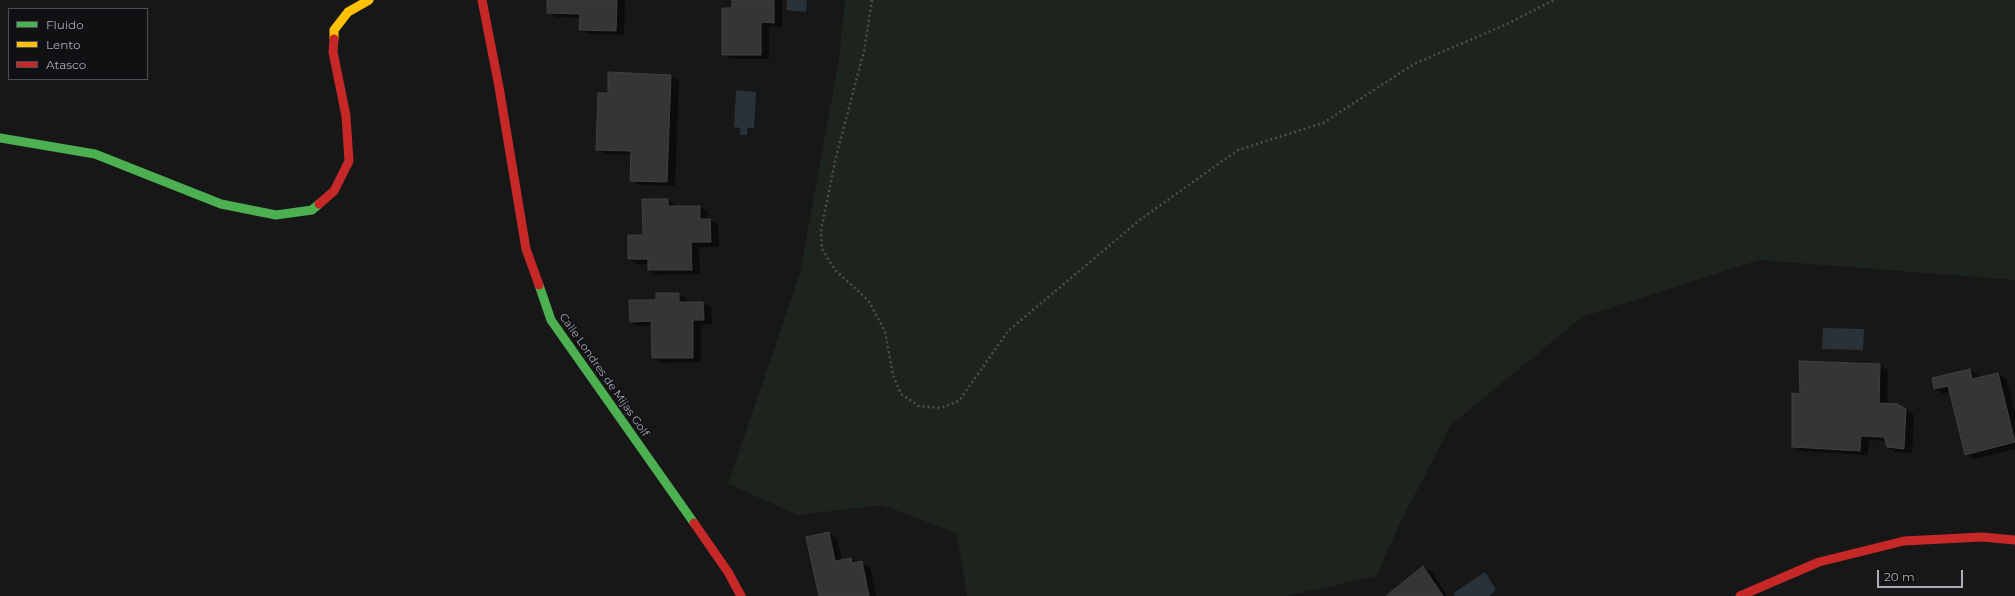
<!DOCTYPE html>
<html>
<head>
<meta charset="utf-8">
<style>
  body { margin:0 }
  #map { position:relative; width:2015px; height:596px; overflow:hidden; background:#171717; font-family:Montserrat,sans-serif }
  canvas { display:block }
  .legend { position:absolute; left:8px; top:8px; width:140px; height:72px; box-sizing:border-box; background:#111113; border:1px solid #4d4f55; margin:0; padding:5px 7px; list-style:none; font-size:12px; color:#a8adb8 }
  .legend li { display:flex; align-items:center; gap:8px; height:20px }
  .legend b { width:20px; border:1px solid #4d4f55 }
  .scale { position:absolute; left:1877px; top:570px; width:86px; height:18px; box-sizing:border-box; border:2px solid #a8adb8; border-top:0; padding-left:5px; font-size:12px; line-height:14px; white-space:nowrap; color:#a8adb8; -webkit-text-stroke:3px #111113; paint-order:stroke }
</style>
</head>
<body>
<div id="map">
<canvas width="2015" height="596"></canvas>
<ul class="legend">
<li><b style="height:5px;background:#4caf50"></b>Fluido</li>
<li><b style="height:5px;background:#ffc107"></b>Lento</li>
<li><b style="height:5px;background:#c62828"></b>Atasco</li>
</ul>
<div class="scale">20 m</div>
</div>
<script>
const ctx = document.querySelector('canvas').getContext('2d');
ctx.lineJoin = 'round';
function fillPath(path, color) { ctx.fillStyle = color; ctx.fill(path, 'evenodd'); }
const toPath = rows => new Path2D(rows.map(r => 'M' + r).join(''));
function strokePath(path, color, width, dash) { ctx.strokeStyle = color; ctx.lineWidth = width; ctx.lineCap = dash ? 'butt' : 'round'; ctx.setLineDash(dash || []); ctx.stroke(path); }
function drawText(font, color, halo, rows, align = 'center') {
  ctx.font = font + ' Montserrat,sans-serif'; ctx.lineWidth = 3; ctx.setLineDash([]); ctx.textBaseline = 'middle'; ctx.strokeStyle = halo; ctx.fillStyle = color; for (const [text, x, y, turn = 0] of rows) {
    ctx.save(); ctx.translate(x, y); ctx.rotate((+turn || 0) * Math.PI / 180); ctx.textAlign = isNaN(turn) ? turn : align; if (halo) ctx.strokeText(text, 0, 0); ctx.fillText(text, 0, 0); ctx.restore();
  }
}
const green = toPath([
  [845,0,2015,0,2015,280,1759,260,1582,317,1451,425,1401,521,1376,576,1287,596,967,596,957,533,882,505,798,515,728,484,800,273,839,59]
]);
const water = toPath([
  [787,0,807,0,806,12,786,10],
  [736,90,756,92,754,128,747,128,747,135,740,135,740,128,734,127],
  [1823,328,1864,329,1863,350,1822,349],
  [1485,572,1496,590,1489,596,1454,596,1455,592]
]);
const shadow = toPath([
  [548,0,625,0,624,35,589,34,580,30,581,18,556,17,548,12],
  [733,0,782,0,782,27,769,27,769,59,731,59,723,54,733,9],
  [671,76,679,80,675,186,640,185,631,180,632,155,605,154,597,149],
  [668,200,676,205,676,207,700,207,708,212,708,220,718,224,719,247,699,247,700,274,657,275,649,270,649,264,637,264,629,259],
  [657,294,679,294,687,299,687,303,703,303,711,307,712,324,701,325,701,362,661,363,653,358,652,326,639,326,631,322,657,301],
  [1880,365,1888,370,1887,405,1906,410,1914,415,1912,453,1896,452,1888,447,1886,441,1869,440,1868,455,1801,451,1793,446,1801,395],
  [1970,370,1978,375,1979,378,1998,374,2006,378,2015,413,2015,449,1974,459,1966,454,1950,392,1943,394,1935,389,1933,379],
  [829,533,837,538,842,561,851,559,870,567,876,596,820,596],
  [1423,567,1432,572,1447,596,1387,596]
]);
const building = toPath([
  [547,0,617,0,616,31,579,30,580,14,547,13,547,0],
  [732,0,774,0,774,23,761,22,761,55,722,55,722,8,732,8,732,0],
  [608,72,671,75,667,182,630,181,631,151,596,150,598,93,608,93,608,72],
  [642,199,668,199,668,206,700,206,700,219,710,219,711,242,691,242,692,270,648,270,648,259,628,259,628,235,643,235,642,199],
  [656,293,679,293,679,302,703,302,704,320,693,320,693,358,652,358,651,321,630,322,629,300,656,300,656,293],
  [1799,361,1880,364,1879,403,1897,404,1906,409,1904,449,1887,447,1884,437,1861,436,1860,451,1792,447,1792,393,1800,394,1799,361],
  [1970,369,1972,379,1998,373,2015,442,1965,455,1948,386,1934,389,1932,378,1970,369],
  [829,532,835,561,851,558,852,563,862,561,869,596,819,596,806,537,829,532],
  [1423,566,1443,596,1386,596,1423,566]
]);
const path = toPath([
  [872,0,864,51,836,157,821,230,822,249,835,270,868,300,885,331,893,375,901,394,919,406,940,408,959,401,1008,331,1141,219,1238,150,1323,123,1414,64,1507,24,1554,0]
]);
const fast = toPath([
  [0,138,95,154,221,204,276,215,312,210,319,204],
  [539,285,551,320,694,523]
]);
const slow = toPath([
  [334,39,334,30,348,12,369,0]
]);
const jam = toPath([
  [482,0,499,87,526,249,539,285],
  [319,204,334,191,349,161,346,116,333,52,334,39],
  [694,523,728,572,741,596],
  [1740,596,1819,562,1904,541,1982,537,2015,540]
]);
const streetNames = [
  ["Calle Londres de Mijas Golf",604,375,55]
];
fillPath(green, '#1d241e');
fillPath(water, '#2a3239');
fillPath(shadow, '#0007');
fillPath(building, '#353536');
strokePath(building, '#3f4043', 1);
strokePath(path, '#4d4e52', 2.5, [2, 3]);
strokePath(fast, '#4caf50', 9);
strokePath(slow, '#ffc107', 9);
strokePath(jam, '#c62828', 9);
drawText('11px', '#a8adb8', '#111113', streetNames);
</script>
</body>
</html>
